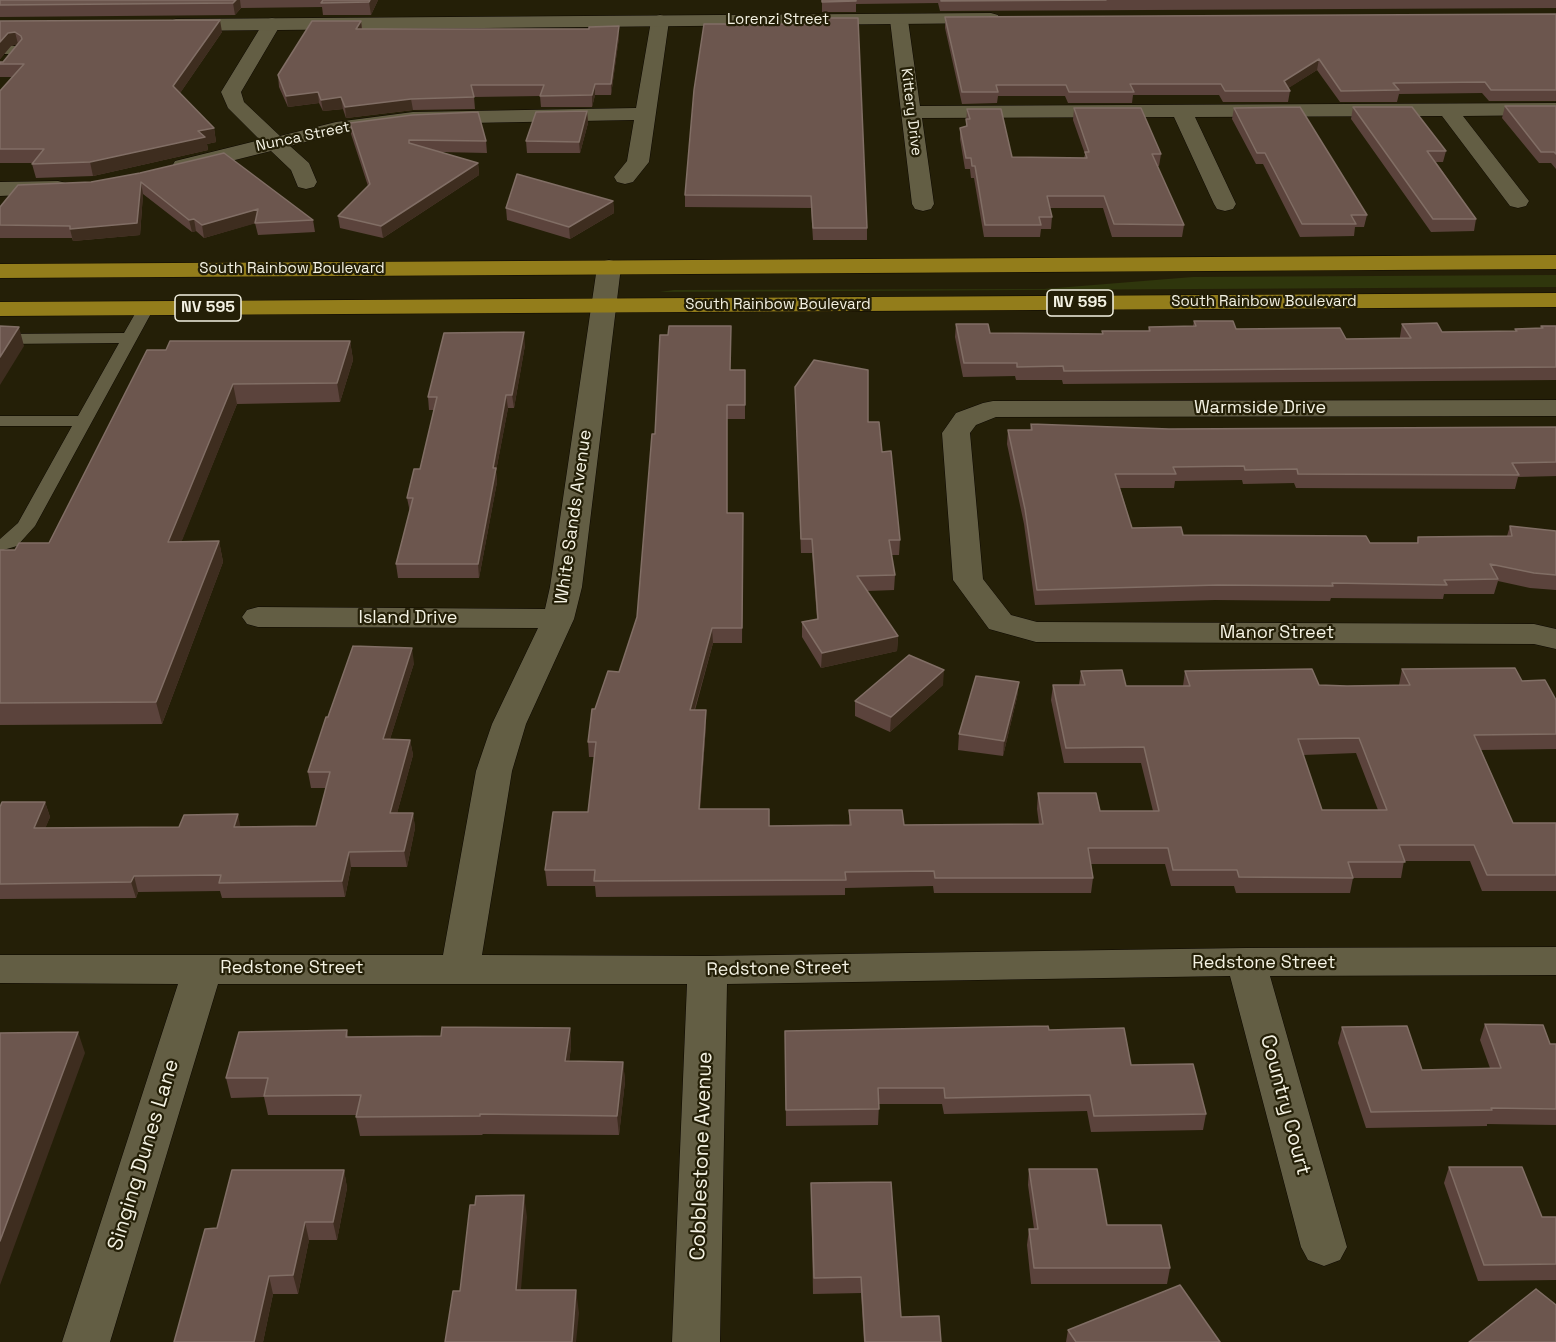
<!DOCTYPE html>
<html>
<head>
<meta charset="utf-8">
<style>
  body { margin:0 }
  canvas { display:block; background:#241f07 }
</style>
</head>
<body>
<canvas width="1556" height="1342"></canvas>
<script>
const ctx = document.querySelector('canvas').getContext('2d');
ctx.lineJoin = 'round';
function fillPath(path, color) { ctx.fillStyle = color; ctx.fill(path, 'evenodd'); }
const toPath = rows => new Path2D(rows.map(r => 'M' + r).join(''));
function strokePath(path, color, width, dash) { ctx.strokeStyle = color; ctx.lineWidth = width; ctx.lineCap = dash ? 'butt' : 'round'; ctx.setLineDash(dash || []); ctx.stroke(path); }
function drawText(font, color, halo, rows, align = 'center') {
  ctx.font = font + ' "Space Grotesk",sans-serif'; ctx.lineWidth = 4.5; ctx.setLineDash([]); ctx.textBaseline = 'middle'; ctx.strokeStyle = halo; ctx.fillStyle = color; for (const [text, x, y, turn = 0] of rows) {
    ctx.save(); ctx.translate(x, y); ctx.rotate((+turn || 0) * Math.PI / 180); ctx.textAlign = isNaN(turn) ? turn : align; if (halo) ctx.strokeText(text, 0, 0); ctx.fillText(text, 0, 0); ctx.restore();
  }
}
const green = toPath([
  [1556,275,1556,287,660,292,674,290,1044,289,1193,277]
]);
const lane = toPath([
  [0,46,17,46,23,50,17,54,0,54,0,46],
  [146,303,154,308,35,526,17,546,0,551,0,539,18,523,72,426,0,426,0,416,78,416,119,343,0,344,0,334,124,333,140,305,146,303]
]);
const street = toPath([
  [899,14,906,16,908,20,920,106,1556,103,1556,115,1463,116,1529,201,1526,206,1518,208,1510,206,1442,116,1195,117,1236,204,1233,209,1225,211,1217,209,1214,204,1174,117,922,118,934,204,931,209,923,211,915,209,912,204,890,20,892,16,899,14],
  [660,15,667,17,669,21,649,162,633,182,625,184,617,182,614,177,627,161,634,120,413,124,336,134,290,146,309,163,317,182,314,187,306,189,298,187,291,170,271,151,183,173,175,171,172,166,175,161,260,140,228,108,221,92,265,20,272,18,279,20,281,24,241,92,244,102,280,136,336,122,413,112,636,108,651,21,653,17,660,15],
  [58,181,66,183,69,188,66,193,0,196,0,182,58,181],
  [609,260,618,262,621,267,582,587,574,619,526,724,512,771,482,955,707,956,1246,948,1556,947,1556,975,1270,976,1347,1247,1340,1260,1324,1266,1308,1260,1301,1247,1230,976,727,984,720,1342,672,1342,687,984,218,984,110,1342,62,1342,178,984,0,983,0,955,443,955,476,771,492,724,538,628,258,627,247,624,242,617,247,610,258,607,545,609,550,587,597,267,600,262,609,260],
  [1556,400,1556,416,996,417,976,425,970,433,983,579,1011,615,1037,622,1534,624,1556,629,1556,649,1534,644,1036,642,989,629,953,580,942,433,956,413,983,403,993,401,1556,400]
]);
const secondary = toPath([
  [991,13,998,15,1000,19,998,23,176,31,169,29,167,25,169,21,176,19,991,13]
]);
const primary = toPath([
  [1556,255,1556,269,0,278,0,264,1556,255],
  [1556,293,1556,307,0,316,0,302,1556,293]
]);
const wall = toPath([
  [0,0,378,0,371,15,323,15,322,7,241,8,235,15,0,17],
  [822,0,1556,0,1556,8,940,11,938,3,856,4,856,12,822,12],
  [1556,14,1556,101,1489,101,1482,93,1399,94,1397,102,1340,102,1317,70,1288,88,1290,91,1288,102,1223,102,1219,95,1133,95,1132,103,1068,103,1065,96,998,96,997,103,962,104,945,28,945,17],
  [824,18,867,228,867,240,813,240,811,208,685,207,685,195,824,24],
  [0,21,222,32,180,93,214,128,216,142,207,144,208,150,93,176,36,178,32,164,33,163,0,163,0,91,12,77,0,77,0,62,3,62,17,44,11,46,0,59],
  [361,21,362,29,619,37,611,95,595,95,592,107,541,107,540,96,474,97,475,109,413,110,346,118,343,109,323,111,319,103,288,107,279,87,278,75],
  [1505,106,1556,106,1556,169,1551,163,1539,163,1502,118],
  [1353,107,1446,151,1443,162,1436,162,1476,219,1474,231,1431,232,1351,119],
  [1074,108,1161,154,1159,166,1157,166,1184,225,1182,237,1112,237,1103,208,1050,208,1052,217,1051,229,1041,229,1040,237,984,237,974,178,971,178,970,169,965,169,960,139,960,128,966,126,967,109,1012,157,1084,158,1085,154,1073,120],
  [1234,108,1367,215,1364,227,1355,227,1354,236,1300,237,1263,164,1256,164,1232,119],
  [587,111,588,123,580,153,527,153,526,141],
  [350,123,486,141,487,153,441,152,478,163,479,175,383,238,340,228,338,216,368,186,351,134],
  [140,173,313,220,315,232,258,235,255,223,204,238,196,231,192,232,143,194,140,235,73,241,72,238,0,238,0,207,91,182],
  [613,201,614,213,570,239,507,220,506,208],
  [1194,321,1236,329,1346,339,1400,338,1400,337,1402,324,1442,332,1515,331,1515,329,1540,328,1541,326,1556,326,1556,380,1063,384,1062,380,1016,380,1015,376,963,377,955,337,956,324,990,333,1102,334,1102,331,1148,331,1149,327,1193,326],
  [668,335,731,370,745,370,745,419,727,419,727,513,743,513,742,643,713,643,695,710,706,710,706,725,700,809,769,826,849,825,849,810,904,825,1039,824,1037,809,1038,793,1100,811,1153,811,1141,763,1064,763,1051,700,1053,685,1079,685,1081,671,1126,686,1183,686,1185,671,1319,685,1347,686,1399,685,1402,669,1522,681,1556,700,1556,749,1481,750,1513,823,1556,823,1556,891,1482,891,1470,861,1404,861,1401,878,1353,878,1350,893,1236,893,1234,886,1171,886,1165,864,1091,864,1093,878,1091,893,934,893,933,886,845,888,845,895,596,897,595,886,547,886,545,870,588,812,594,757,589,757,588,742,595,709,619,672,637,617,655,434],
  [1356,753,1378,810,1322,810,1303,755],
  [350,341,353,360,340,402,237,404,181,542,219,541,223,562,162,724,0,725,0,550,15,550,49,543,166,350],
  [525,345,514,408,508,408,496,471,497,482,479,578,398,578,396,564,410,512,407,498,420,469,434,410,429,410,428,397],
  [795,387,868,422,882,452,900,540,899,555,891,555,895,575,894,590,867,591,898,636,897,651,821,668,802,637,802,622,817,619,812,553,801,553],
  [1031,424,1169,429,1556,427,1556,476,1518,477,1515,489,1296,488,1294,483,1243,484,1242,480,1175,481,1174,488,1120,488,1132,528,1183,535,1370,543,1417,543,1418,537,1507,536,1510,526,1556,531,1556,590,1530,588,1498,581,1494,594,1444,594,1443,599,1331,598,1330,601,1215,600,1035,605,1024,524,1007,444,1008,430,1030,430],
  [414,663,390,739,410,740,413,755,397,813,413,813,415,828,407,867,351,867,345,897,222,898,220,891,138,892,136,898,0,899,0,807,45,802,50,817,45,828,316,826,326,788,311,788,308,772,328,717],
  [1019,682,1017,697,1003,756,958,750,959,734],
  [943,685,890,732,855,716,855,701],
  [1485,1024,1550,1044,1556,1044,1556,1125,1487,1124,1487,1126,1366,1128,1338,1043,1342,1027,1422,1070,1490,1068,1480,1040],
  [570,1028,571,1047,569,1061,623,1062,625,1081,619,1135,483,1134,482,1135,360,1136,356,1117,357,1115,268,1115,264,1097,231,1098,226,1078,347,1030,348,1037,441,1036],
  [1049,1030,1131,1065,1206,1114,1203,1130,1091,1132,1087,1111,944,1114,942,1104,879,1104,878,1125,786,1126,785,1031],
  [1449,1167,1542,1217,1556,1217,1556,1280,1478,1281,1444,1183],
  [1029,1169,1107,1225,1170,1268,1167,1284,1031,1284,1027,1245,1029,1229,1034,1229,1028,1185],
  [344,1170,347,1188,337,1240,309,1240,298,1294,273,1294,263,1342,174,1342,217,1228],
  [811,1183,901,1317,941,1342,864,1342,861,1293,813,1294],
  [1068,1330,1220,1342,1066,1342]
]);
const shadedWall = toPath([
  [236,0,240,0,241,8,235,15,233,3],
  [370,0,378,0,371,15,369,2],
  [220,20,222,32,176,99,173,86],
  [361,21,362,31,356,29],
  [619,26,619,37,611,95,611,84],
  [15,32,18,44,11,46,0,59,0,42,8,33],
  [1319,59,1317,70,1284,91,1284,81],
  [595,84,595,95,592,107,592,95],
  [318,92,319,103,288,107,286,96],
  [341,97,343,109,323,111,321,100],
  [411,99,413,110,346,118,345,107],
  [587,111,588,123,580,153,579,142],
  [214,128,216,142,207,144,208,150,93,176,90,162,198,131],
  [478,163,479,175,383,238,381,226],
  [141,182,143,194,140,235,73,241,70,229],
  [613,201,614,213,570,239,569,227],
  [258,209,260,222,204,238,202,225],
  [194,219,196,231,192,232,189,220],
  [19,327,24,346,0,385,0,357],
  [524,332,525,345,514,408,512,395],
  [350,341,353,360,340,402,337,383],
  [233,384,237,404,173,563,168,542],
  [506,395,508,408,496,471,497,482,479,578,478,564,493,468],
  [219,541,223,562,162,724,156,702],
  [712,628,713,643,690,725,690,710],
  [898,636,897,651,821,668,822,653],
  [412,648,414,663,385,755,383,739],
  [944,670,943,685,890,732,891,717],
  [1019,682,1017,697,1003,756,1004,741],
  [706,710,706,725,699,825,699,809],
  [410,740,413,755,393,828,390,813],
  [45,802,50,817,39,844,34,828],
  [413,813,415,828,407,867,404,851],
  [238,814,241,830,234,827],
  [349,852,351,867,345,897,342,881],
  [134,876,138,892,136,898,131,882],
  [570,1028,571,1047,567,1080,565,1061],
  [78,1032,85,1053,0,1285,0,1241],
  [623,1062,625,1081,619,1135,617,1116],
  [344,1170,347,1188,337,1240,333,1222],
  [524,1195,527,1217,519,1313,516,1290],
  [305,1222,309,1240,298,1294,293,1275],
  [269,1276,273,1294,263,1342,254,1342],
  [576,1290,579,1313,576,1342,572,1342]
]);
const building = toPath([
  [0,0,236,0,233,3,0,5,0,0],
  [323,0,370,0,369,2,321,3,323,0],
  [822,0,856,0,856,1,822,2,822,0],
  [941,0,1106,0,941,1,941,0],
  [1556,14,1556,90,1491,90,1485,82,1393,83,1399,90,1341,91,1319,59,1284,81,1290,91,1225,91,1221,84,1130,84,1134,92,1069,92,1066,85,996,85,998,92,962,92,945,17,1556,14],
  [824,18,858,18,867,228,813,228,811,196,685,195,694,90,704,24,824,24,824,18],
  [220,20,173,86,214,128,198,131,205,137,90,162,32,164,44,149,0,149,0,91,24,64,0,64,0,62,3,62,22,39,21,36,15,32,8,33,0,42,0,21,220,20],
  [312,21,361,21,356,29,589,29,589,27,619,26,611,84,595,84,592,95,540,96,544,85,471,85,474,97,411,99,345,107,341,97,321,100,318,92,286,96,278,75,312,21],
  [1505,106,1556,106,1556,154,1554,152,1541,152,1505,106],
  [1300,107,1367,215,1351,215,1356,224,1302,224,1265,153,1257,153,1234,108,1300,107],
  [1353,107,1412,107,1446,151,1427,151,1476,219,1433,219,1353,107],
  [1074,108,1141,108,1161,154,1152,154,1184,225,1114,224,1104,196,1047,196,1052,217,1039,217,1041,225,985,225,975,166,972,166,971,158,966,158,960,128,967,126,966,119,970,119,967,109,1001,109,1012,157,1087,158,1085,152,1089,152,1074,108],
  [587,111,579,142,526,141,536,112,587,111],
  [478,112,486,141,409,140,409,143,478,163,381,226,338,216,370,184,350,123,412,115,478,112],
  [224,153,313,220,255,223,258,209,202,225,194,219,189,220,141,182,137,223,70,229,70,226,0,225,0,207,18,185,91,182,140,173,224,153],
  [517,174,613,201,569,227,506,208,517,174],
  [1194,321,1233,321,1236,329,1340,328,1346,339,1411,338,1402,324,1437,323,1442,332,1517,331,1515,329,1543,328,1541,326,1556,326,1556,367,1064,371,1063,366,1017,367,1017,363,964,363,956,324,988,324,990,333,1103,334,1102,331,1150,331,1149,327,1196,326,1194,321],
  [0,326,19,327,0,357,0,326],
  [669,326,731,326,730,370,745,370,745,405,727,405,727,513,743,513,742,628,712,628,690,710,706,710,699,809,769,809,769,826,851,825,849,810,902,810,904,825,1043,824,1038,793,1096,793,1100,811,1159,811,1144,747,1066,748,1053,685,1085,685,1081,671,1122,670,1126,686,1190,686,1185,671,1312,669,1319,685,1347,686,1410,685,1402,669,1515,668,1522,681,1545,680,1556,700,1556,734,1474,735,1513,823,1556,823,1556,875,1487,875,1474,845,1399,845,1405,862,1348,862,1353,878,1239,877,1237,870,1173,870,1168,848,1088,848,1093,878,935,878,934,871,845,872,846,880,594,881,595,870,545,870,553,812,588,812,596,742,588,742,592,709,595,709,608,671,619,672,637,617,652,434,655,434,660,335,668,335,669,326],
  [1359,738,1387,810,1322,810,1298,739,1359,738],
  [524,332,512,395,506,395,493,468,496,468,478,564,396,564,413,498,407,498,414,469,420,469,437,397,428,397,444,333,524,332],
  [170,341,350,341,337,383,233,384,168,542,219,541,156,702,0,703,0,550,15,550,19,543,49,543,147,350,166,350,170,341],
  [814,360,868,370,868,422,879,422,882,452,891,451,900,540,889,540,895,575,857,576,898,636,822,653,802,622,818,619,812,539,801,539,795,387,814,360],
  [1031,424,1169,429,1556,427,1556,462,1512,463,1519,475,1298,474,1297,469,1245,470,1244,466,1173,467,1176,474,1115,474,1132,528,1181,527,1183,535,1366,536,1370,543,1418,543,1418,537,1512,536,1510,526,1556,531,1556,575,1534,573,1490,564,1498,579,1444,580,1447,585,1332,583,1333,586,1218,585,1037,590,1025,509,1008,430,1032,430,1031,424],
  [353,646,412,648,383,739,410,740,390,813,413,813,404,851,349,852,342,881,219,883,221,875,134,876,131,882,0,884,0,807,2,802,45,802,34,828,179,827,184,815,238,814,234,827,316,826,330,772,308,772,326,717,328,717,353,646],
  [909,655,944,670,891,717,855,701,909,655],
  [976,676,1019,682,1004,741,959,734,976,676],
  [1485,1024,1543,1025,1550,1044,1556,1044,1556,1109,1491,1108,1492,1110,1371,1112,1342,1027,1407,1026,1422,1070,1501,1068,1485,1024],
  [1048,1026,1049,1030,1124,1028,1131,1065,1193,1064,1206,1114,1094,1116,1090,1095,945,1098,944,1088,878,1088,879,1109,786,1110,785,1031,1048,1026],
  [442,1027,570,1028,565,1061,623,1062,617,1116,480,1114,480,1116,356,1117,361,1095,264,1096,268,1078,226,1078,239,1032,347,1030,346,1037,441,1036,442,1027],
  [78,1032,0,1241,0,1033,78,1032],
  [1449,1167,1522,1167,1542,1217,1556,1217,1556,1264,1484,1265,1449,1167],
  [1029,1169,1097,1169,1107,1225,1161,1225,1170,1268,1034,1268,1029,1229,1038,1229,1029,1169],
  [232,1170,344,1170,333,1222,305,1222,293,1275,269,1276,254,1342,174,1342,205,1229,217,1228,232,1170],
  [891,1182,901,1317,939,1316,941,1342,865,1342,861,1277,814,1278,811,1183,891,1182],
  [524,1195,516,1290,576,1290,572,1342,445,1342,453,1291,460,1291,470,1205,475,1205,476,1196,524,1195],
  [1180,1285,1220,1342,1076,1342,1068,1330,1180,1285],
  [1536,1289,1556,1305,1556,1342,1469,1342,1536,1289]
]);
const farStreetnames = [
  ["Lorenzi Street",778,20],
  ["Kittery Drive",911,112,83],
  ["Nunca Street",303,137,-12],
  ["South Rainbow Boulevard",292,269],
  ["South Rainbow Boulevard",1264,302],
  ["South Rainbow Boulevard",778,305]
];
const shields = [
  [1080,303,66],
  [208,308,66]
];
const shieldNames = [
  ["NV 595",1080,303],
  ["NV 595",208,308]
];
const streetNames = [
  ["Warmside Drive",1260,408],
  ["White Sands Avenue",574,517,-82],
  ["Island Drive",408,618],
  ["Manor Street",1277,633],
  ["Redstone Street",1264,963],
  ["Redstone Street",292,968],
  ["Redstone Street",778,969,-1]
];
const nearStreetnames = [
  ["Country Court",1285,1105,75],
  ["Singing Dunes Lane",144,1155,-73],
  ["Cobblestone Avenue",702,1156,-88]
];
fillPath(green, '#2f360c');
strokePath(lane, '#0d0800', 1);
strokePath(street, '#0d0800', 1);
strokePath(secondary, '#0d0800', 1);
strokePath(primary, '#0d0800', 1);
fillPath(lane, '#635e44');
fillPath(street, '#635e44');
fillPath(secondary, '#635e44');
fillPath(primary, '#937d1b');
fillPath(wall, '#5b433c');
fillPath(shadedWall, '#3e2d1f');
fillPath(building, '#6c564e');
strokePath(building, '#816e65', 1.5);
drawText('15px', '#f4f2e3', '#241f07', farStreetnames);
for (const [x, y, w] of shields) { const box = new Path2D(); box.roundRect(x - w / 2, y - 13, w, 26, 4.5); ctx.fillStyle = '#241f07'; ctx.fill(box); strokePath(box, '#f4f2e3', 1.5); }
drawText('bold 16px', '#f4f2e3', null, shieldNames);
drawText('18px', '#f4f2e3', '#241f07', streetNames);
drawText('21px', '#f4f2e3', '#241f07', nearStreetnames);
</script>
</body>
</html>
